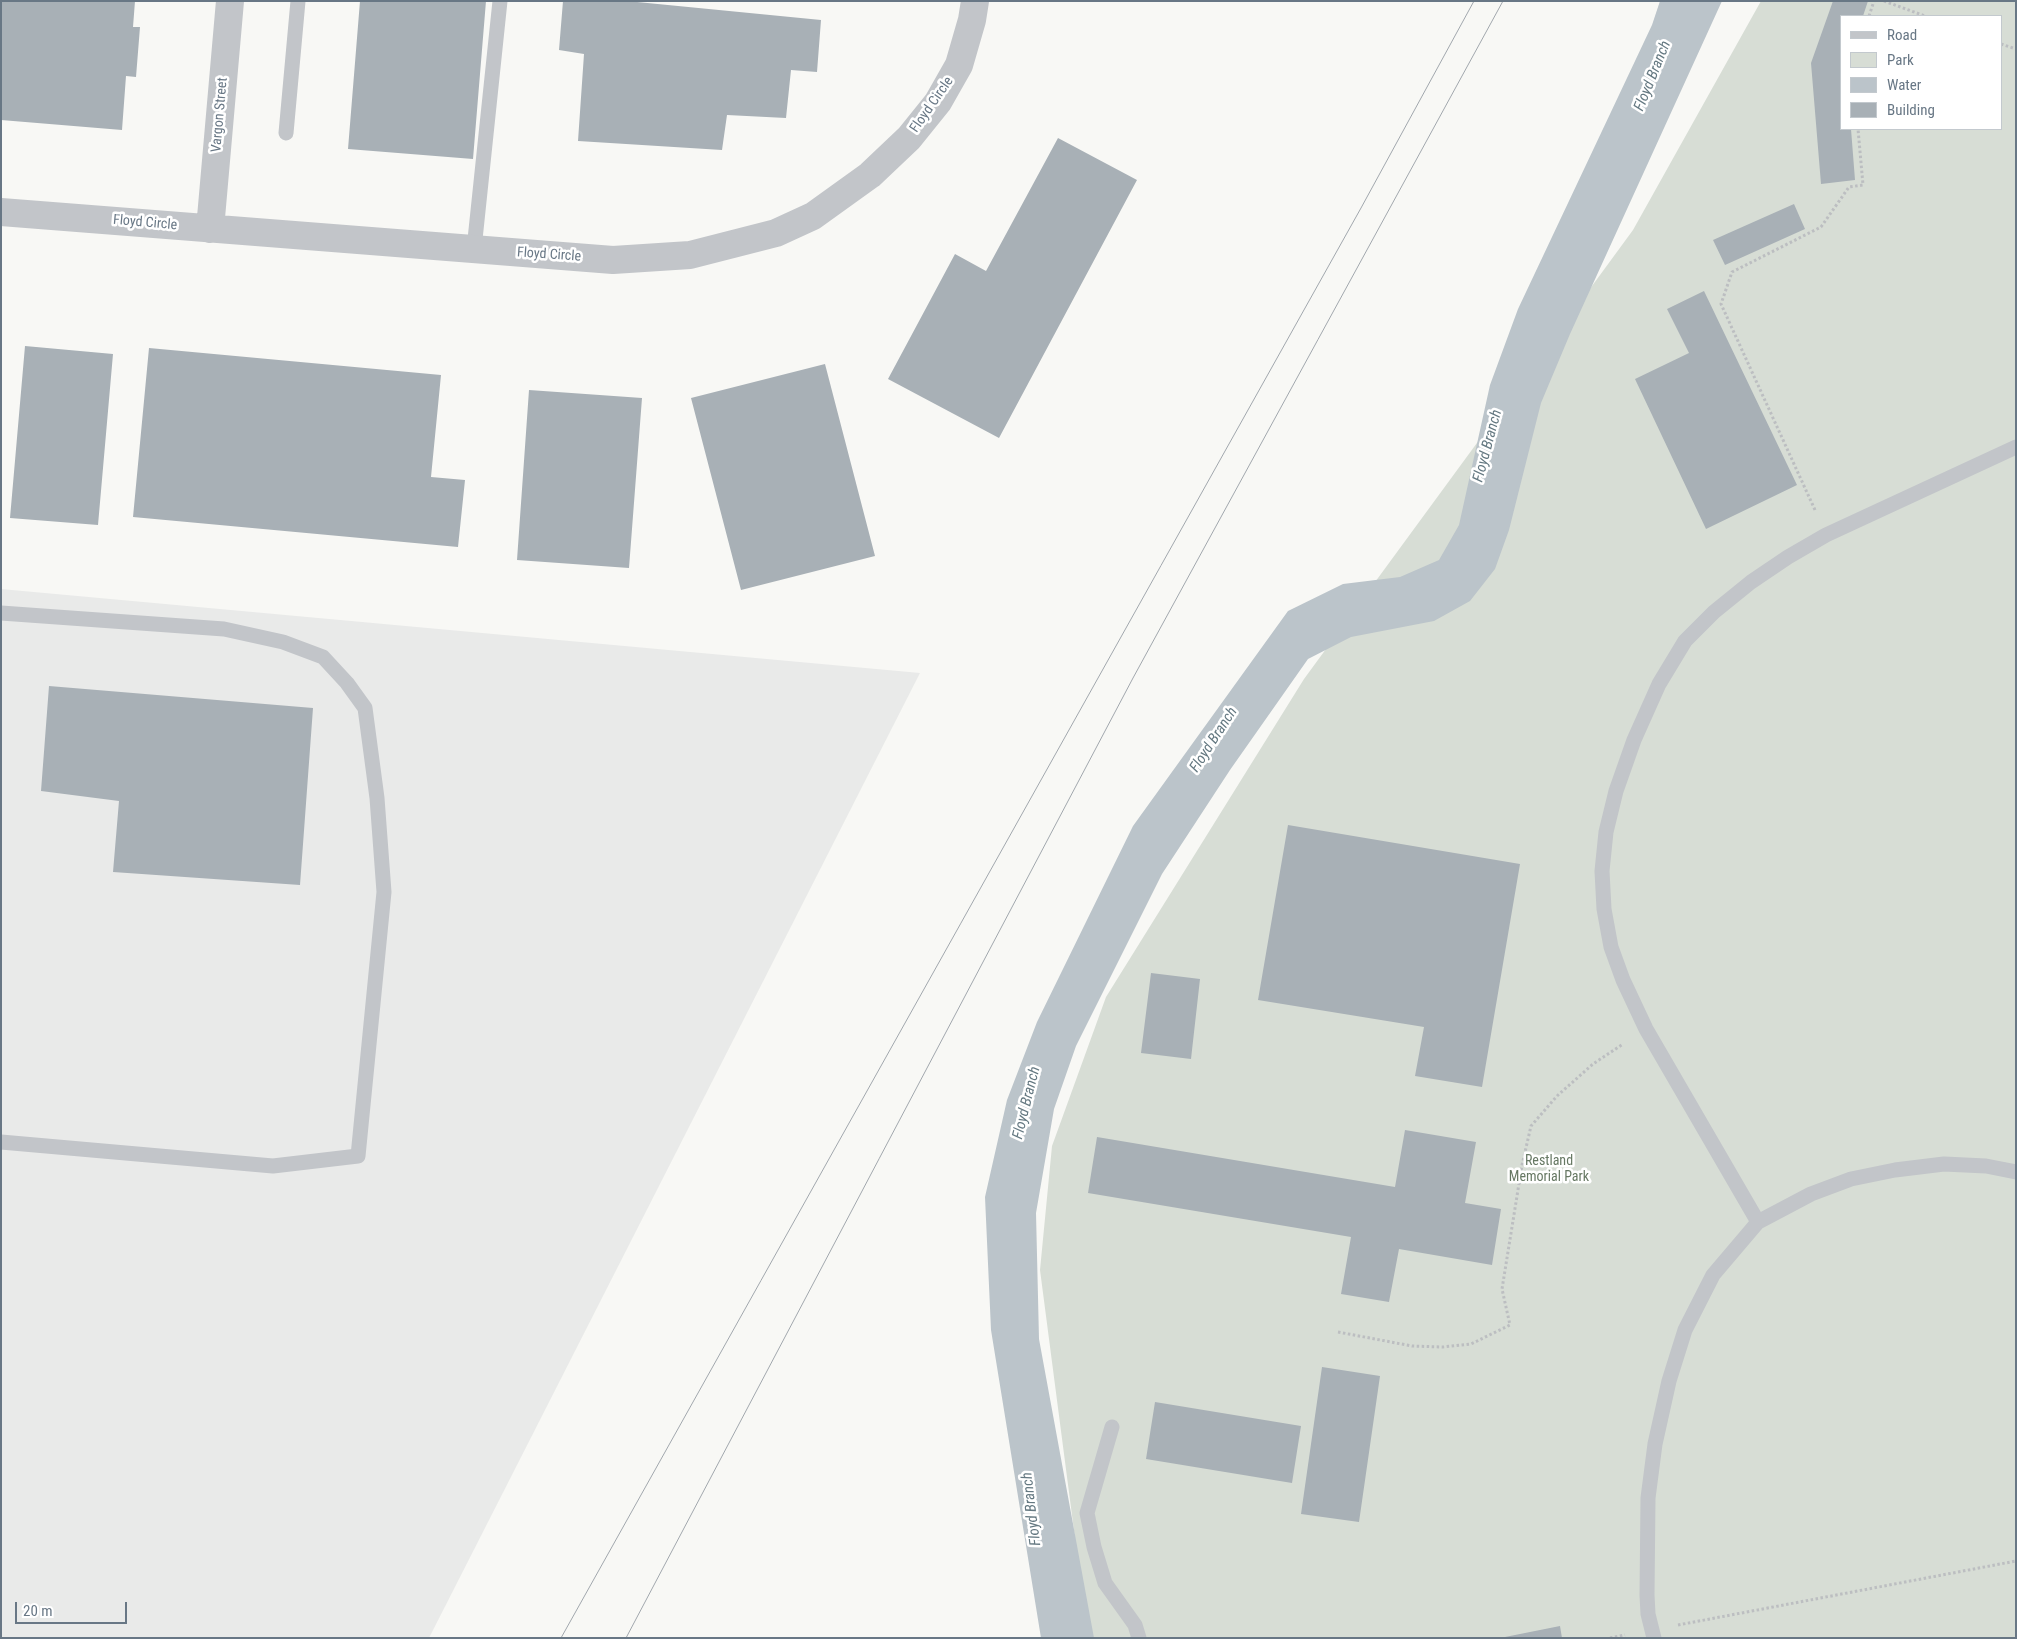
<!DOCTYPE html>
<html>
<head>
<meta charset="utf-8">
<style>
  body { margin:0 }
  #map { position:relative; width:2017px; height:1639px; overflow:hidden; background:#f8f8f5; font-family:"Roboto Condensed",sans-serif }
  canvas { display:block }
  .frame { position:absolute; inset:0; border:2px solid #687785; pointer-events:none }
  .legend { position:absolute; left:1840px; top:15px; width:162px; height:115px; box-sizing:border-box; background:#fff; border:1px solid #c3c9ce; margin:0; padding:6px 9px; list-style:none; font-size:15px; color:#687785 }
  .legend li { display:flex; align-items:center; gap:10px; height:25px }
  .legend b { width:25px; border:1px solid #c3c9ce }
  .scale { position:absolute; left:15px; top:1602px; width:112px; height:22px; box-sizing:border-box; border:2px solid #687785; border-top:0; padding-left:6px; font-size:15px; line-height:18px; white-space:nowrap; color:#687785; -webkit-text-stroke:4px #fff; paint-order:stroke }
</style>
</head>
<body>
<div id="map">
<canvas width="2017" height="1639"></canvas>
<div class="frame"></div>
<ul class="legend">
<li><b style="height:6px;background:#c2c5c9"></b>Road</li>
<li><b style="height:14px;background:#d7ddd5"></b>Park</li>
<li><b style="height:14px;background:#bbc4ca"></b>Water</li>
<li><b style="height:14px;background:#a8b0b6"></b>Building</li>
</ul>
<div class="scale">20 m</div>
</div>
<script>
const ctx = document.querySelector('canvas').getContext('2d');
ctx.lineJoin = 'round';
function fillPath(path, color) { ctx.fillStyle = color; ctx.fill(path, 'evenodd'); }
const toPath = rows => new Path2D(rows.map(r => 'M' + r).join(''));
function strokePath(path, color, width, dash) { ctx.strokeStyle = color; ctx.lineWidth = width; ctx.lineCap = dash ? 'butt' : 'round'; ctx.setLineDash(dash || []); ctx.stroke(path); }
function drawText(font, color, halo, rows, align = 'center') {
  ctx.font = font + ' "Roboto Condensed",sans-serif'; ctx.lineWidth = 5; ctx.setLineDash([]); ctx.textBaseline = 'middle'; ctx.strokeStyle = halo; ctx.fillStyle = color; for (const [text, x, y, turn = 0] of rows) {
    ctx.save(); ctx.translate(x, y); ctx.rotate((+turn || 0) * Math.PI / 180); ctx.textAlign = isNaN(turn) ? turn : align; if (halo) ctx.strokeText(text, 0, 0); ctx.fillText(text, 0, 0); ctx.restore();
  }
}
const built = toPath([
  [1,589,920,673,429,1638,1,1638]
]);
const green = toPath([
  [1761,1,2016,1,2016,1638,1088,1638,1040,1270,1052,1146,1106,997,1304,679,1633,230],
  [1841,16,2001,16,2001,129,1841,129]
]);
const water = toPath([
  [1660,1,1722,1,1570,334,1541,403,1509,530,1495,569,1470,601,1434,621,1351,637,1308,659,1230,770,1162,874,1076,1046,1054,1109,1036,1213,1039,1339,1094,1638,1041,1638,991,1330,985,1197,1007,1100,1037,1022,1133,826,1288,611,1343,584,1400,577,1439,560,1459,525,1490,385,1518,309,1652,25]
]);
const building = toPath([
  [1,1,135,1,133,27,140,27,136,77,126,76,122,130,1,120],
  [360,1,486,1,473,159,348,149],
  [563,1,627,1,821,20,817,72,791,70,786,118,727,115,722,150,578,141,584,54,559,50],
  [1833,1,1868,1,1863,16,1841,16,1841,129,1851,129,1855,180,1821,184,1811,63],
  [1058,138,1137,180,999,438,888,379,955,254,986,271],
  [1794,204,1805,229,1725,265,1713,240],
  [1704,291,1797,485,1706,529,1635,379,1689,353,1667,309],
  [25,346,113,354,98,525,10,518],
  [149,348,441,375,431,477,465,480,458,547,133,517],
  [825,364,875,556,741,590,691,398],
  [529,390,642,398,629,568,517,560],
  [49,686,313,708,300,885,113,872,119,801,41,791],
  [1288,825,1520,864,1482,1087,1415,1076,1424,1027,1258,1000],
  [1151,973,1200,979,1191,1059,1141,1053],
  [1405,1130,1476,1142,1465,1203,1501,1209,1492,1265,1399,1249,1389,1302,1341,1294,1351,1237,1088,1193,1097,1137,1395,1187],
  [1322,1367,1380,1376,1359,1522,1301,1514],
  [1155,1402,1301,1426,1292,1483,1146,1459],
  [1560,1626,1562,1638,1505,1638,1505,1637]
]);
const path = toPath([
  [1884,1,1925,16],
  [1869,16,1874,1],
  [2001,44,2016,49],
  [1815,510,1721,304,1732,272,1821,227,1849,187,1863,185,1858,129],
  [1338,1332,1412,1346,1443,1347,1471,1344,1510,1325,1502,1289,1522,1165,1531,1126,1557,1096,1593,1064,1623,1044],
  [1678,1625,2016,1561],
  [1610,1638,1625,1635]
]);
const lane = toPath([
  [286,133,298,1],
  [474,249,500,1],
  [1,613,224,629,283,642,323,657,347,683,365,708,377,798,384,892,358,1156,273,1166,1,1142],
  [1758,1222,1646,1029,1623,980,1611,947,1604,909,1602,871,1606,832,1616,791,1634,740,1659,684,1685,641,1714,612,1751,582,1788,557,1826,535,2016,447],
  [1112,1427,1087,1513,1094,1547,1105,1583,1135,1625,1139,1638],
  [1654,1638,1648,1614,1647,1595,1648,1498,1655,1444,1669,1381,1685,1330,1713,1275,1758,1222,1811,1194,1851,1179,1895,1170,1944,1164,1986,1166,2016,1172]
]);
const street = toPath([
  [1,212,613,260,690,255,776,233,813,216,870,175,909,138,938,102,959,65,972,20,975,1],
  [210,229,230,1]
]);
const tram = toPath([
  [561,1638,1361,208,1474,1],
  [626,1638,1133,678,1503,1]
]);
const streetNames = [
  ["Floyd Circle",932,105,-55],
  ["Vargon Street",220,115,-85],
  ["Floyd Circle",145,223,5],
  ["Floyd Circle",549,255,4]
];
const parkNames = [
  ["Restland",1549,1161],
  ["Memorial Park",1549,1177]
];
const waterNames = [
  ["Floyd Branch",1653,76,-68],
  ["Floyd Branch",1488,446,-75],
  ["Floyd Branch",1214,740,-57],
  ["Floyd Branch",1027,1103,-76],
  ["Floyd Branch",1032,1509,-97]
];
fillPath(built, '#e9eae9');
fillPath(green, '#d7ddd5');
fillPath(water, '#bbc4ca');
fillPath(building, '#a8b0b6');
strokePath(path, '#bcbec1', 3, [2.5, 2.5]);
strokePath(lane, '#c2c5c9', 15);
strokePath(street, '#c2c5c9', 28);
strokePath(tram, '#a1a7ad', 1);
drawText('14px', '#687785', '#fff', streetNames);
drawText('14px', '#667863', '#fff', parkNames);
drawText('italic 15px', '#647881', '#fff', waterNames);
</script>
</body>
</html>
